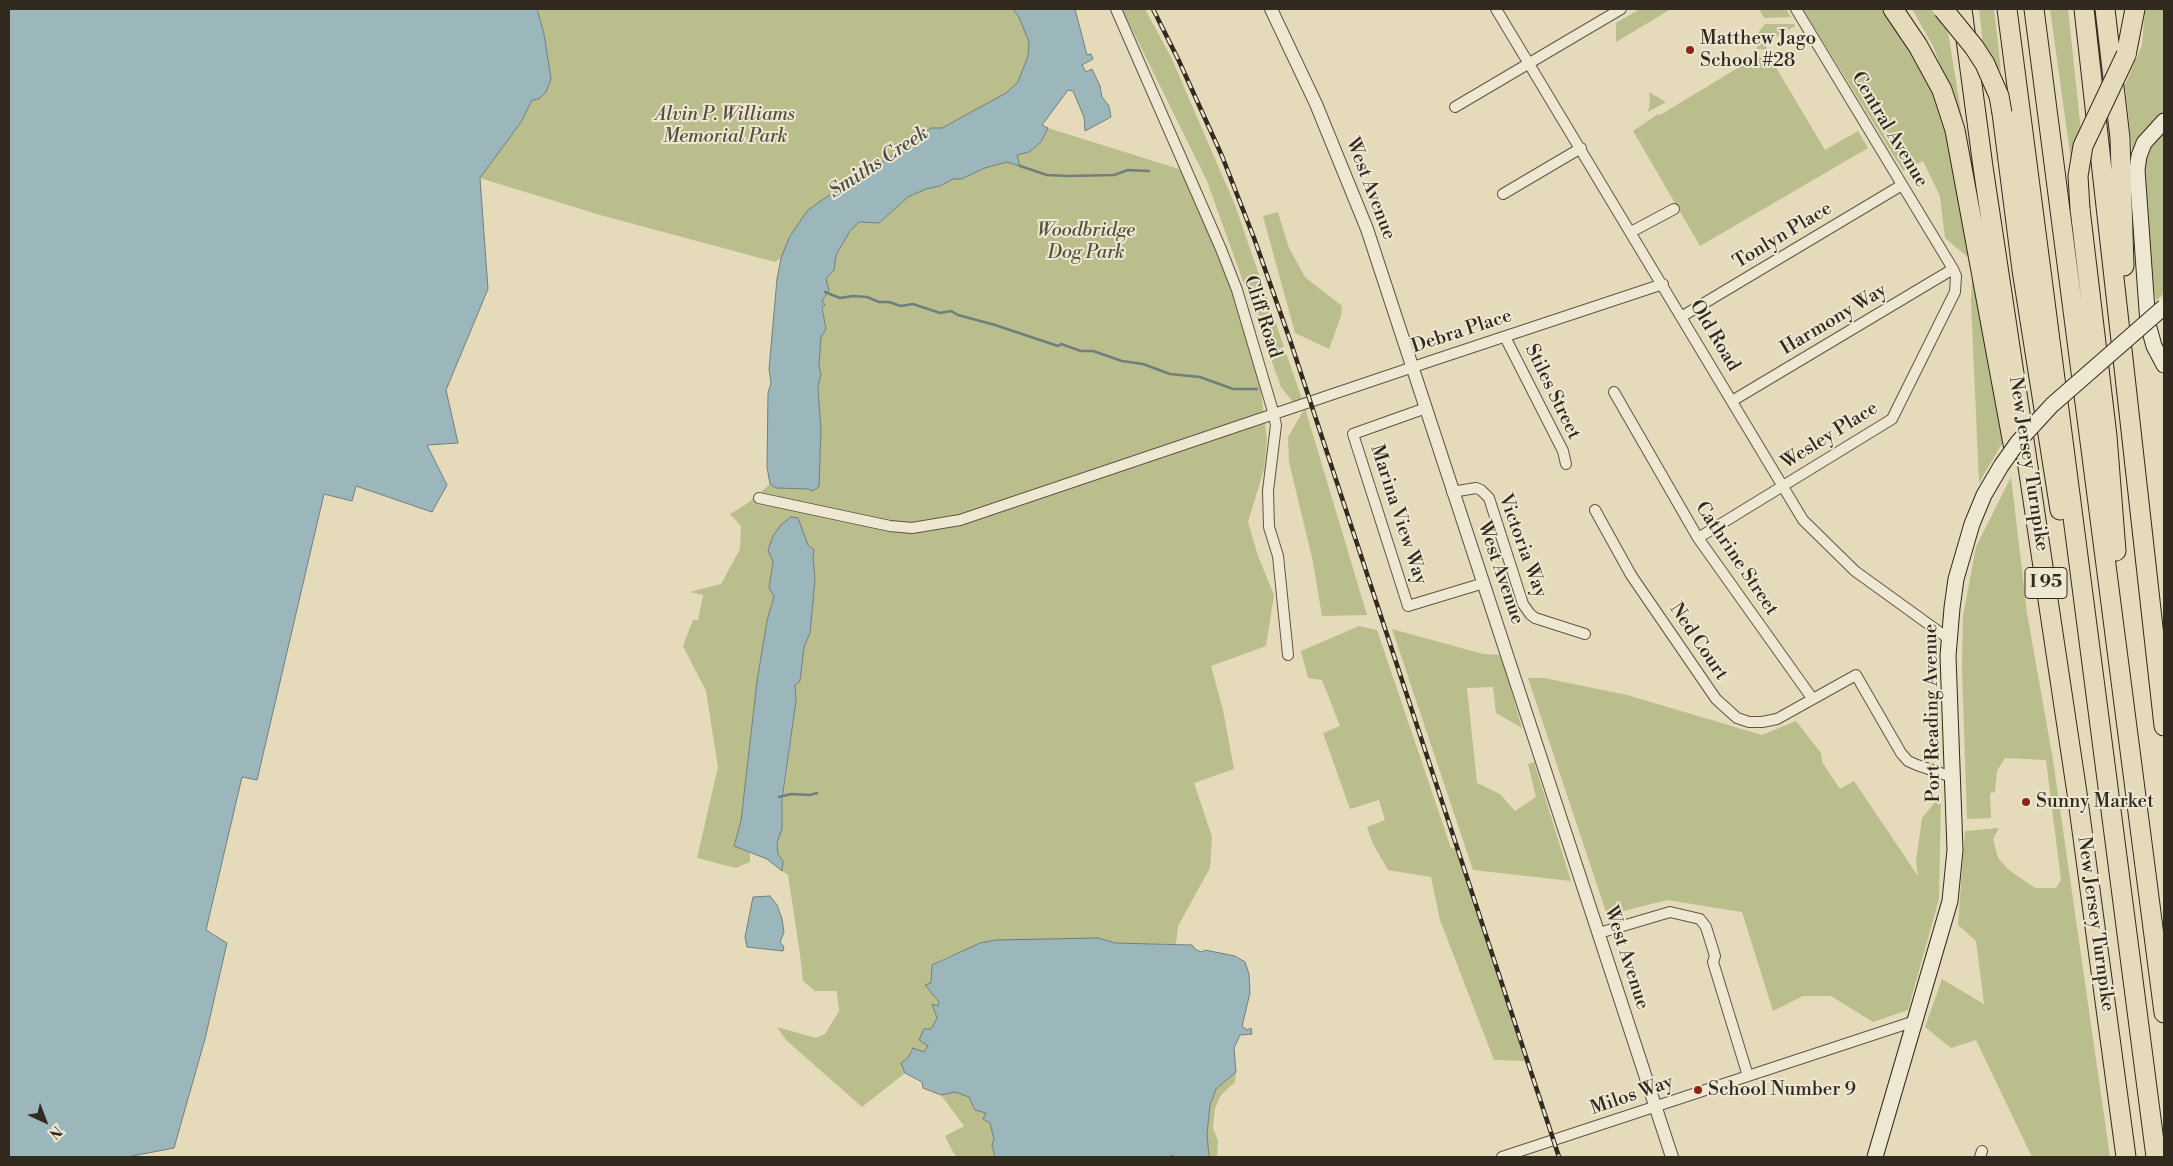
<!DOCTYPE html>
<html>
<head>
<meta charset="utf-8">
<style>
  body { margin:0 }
  #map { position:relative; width:2173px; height:1166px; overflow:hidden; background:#e5daba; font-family:"Libre Bodoni",serif }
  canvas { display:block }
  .frame { position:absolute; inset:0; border:10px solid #32291f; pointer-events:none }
  .north { position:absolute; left:20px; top:1096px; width:50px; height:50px; -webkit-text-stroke:4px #eee7d2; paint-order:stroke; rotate:137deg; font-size:14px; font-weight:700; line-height:20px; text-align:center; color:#32291f }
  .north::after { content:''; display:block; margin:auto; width:18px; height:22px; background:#32291f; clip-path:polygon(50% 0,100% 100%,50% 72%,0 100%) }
</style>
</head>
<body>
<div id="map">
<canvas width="2173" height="1166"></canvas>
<div class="frame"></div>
<div class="north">N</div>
</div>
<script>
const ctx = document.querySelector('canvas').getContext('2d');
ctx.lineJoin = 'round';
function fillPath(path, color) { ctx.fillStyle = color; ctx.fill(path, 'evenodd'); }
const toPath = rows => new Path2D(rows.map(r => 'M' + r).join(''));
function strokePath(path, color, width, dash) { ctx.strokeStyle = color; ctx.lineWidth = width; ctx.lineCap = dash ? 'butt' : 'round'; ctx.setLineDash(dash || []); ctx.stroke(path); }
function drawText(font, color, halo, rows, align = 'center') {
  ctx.font = font + ' "Libre Bodoni",serif'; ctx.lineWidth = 4; ctx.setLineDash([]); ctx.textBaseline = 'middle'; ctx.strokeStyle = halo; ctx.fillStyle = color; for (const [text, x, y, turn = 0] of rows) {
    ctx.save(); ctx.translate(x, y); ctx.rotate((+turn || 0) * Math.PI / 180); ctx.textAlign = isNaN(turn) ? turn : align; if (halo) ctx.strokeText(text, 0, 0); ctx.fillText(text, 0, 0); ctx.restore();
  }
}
const green = toPath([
  [537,9,1013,9,1019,17,1029,42,1028,56,1018,82,1006,93,942,128,931,128,906,147,822,200,790,236,781,258,775,262,600,215,480,178,521,122,532,100,539,99,546,92,551,79,544,34],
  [1122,9,1145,9,1171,57,1235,205,1303,402,1293,402,1281,387,1207,181],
  [1640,9,1671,9,1616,42,1616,23],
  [1759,9,1786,9,1791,17,1764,18],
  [1803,9,1881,9,1925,75,1954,148,1970,259,1945,238,1940,196,1923,161,1903,171],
  [1912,9,1931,9,1938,18,1947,26,1963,124,1933,46],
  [1979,9,1994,9,2001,71,1984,52],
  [2050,9,2068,9,2081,131,2072,168],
  [2145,9,2164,9,2164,293,2156,301,2133,157,2125,85,2142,45],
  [1765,24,1794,24,1795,26,1764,44,1768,50,1757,49,1758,33],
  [1756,57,1771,59,1825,150,1858,131,1868,148,1700,246,1633,131,1658,114,1660,115],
  [1649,92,1666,102,1648,112,1650,102],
  [1048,128,1182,170,1219,250,1241,311,1260,384,1267,439,1264,469,1248,522,1258,556,1274,595,1266,646,1211,666,1223,710,1234,769,1194,783,1212,837,1210,868,1178,926,1176,944,1115,943,1098,938,949,956,932,965,931,983,926,985,939,1003,938,1006,933,1004,937,1017,931,1029,928,1047,924,1052,913,1048,908,1058,901,1063,905,1073,862,1107,786,1040,777,1027,816,1038,825,1034,839,1011,837,991,815,991,803,981,800,954,788,875,782,871,783,861,778,854,777,843,796,701,795,685,800,681,804,647,810,633,815,579,813,557,814,550,808,545,804,537,768,549,773,562,769,588,774,596,767,621,757,681,741,821,734,845,750,853,750,862,736,868,697,858,718,767,706,691,683,646,693,620,698,620,703,595,690,592,721,584,740,549,741,526,730,514,748,503,770,484,776,488,808,489,819,487,821,430,818,387,821,374,819,366,821,337,826,329,822,301,829,290,826,279,834,270,836,255,850,231,859,222,879,223,908,197,926,189,940,186,953,179,961,179,985,168,1007,162,1020,164,1017,155,1029,151,1041,142],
  [1278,212,1289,248,1305,277,1342,306,1341,316,1329,349,1295,333,1263,216],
  [1972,279,2007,435,1979,483,1971,301],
  [1305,408,1367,615,1322,616,1313,562,1289,462,1288,437],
  [2011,477,2027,613,2053,760,2110,1157,2032,1157,1976,1040,1951,1048,1925,1027,1942,979,1984,1004,1976,941,1958,925,1965,831,1999,828,1993,839,1998,858,2009,870,2035,888,2056,888,2061,880,2046,760,2005,758,1997,771,1995,792,1990,793,1991,818,1967,819,1962,669,1963,616,1976,547],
  [1359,626,1377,630,1451,848,1456,848,1525,1061,1494,1060,1440,920,1431,877,1388,870,1373,844,1367,827,1385,820,1379,800,1350,809,1323,733,1340,726,1322,680,1308,678,1301,651],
  [1392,629,1483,654,1501,655,1522,728,1496,713,1493,687,1467,688,1477,783,1500,794,1515,811,1536,797,1528,764,1534,762,1571,881,1473,870],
  [1528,678,1544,678,1627,695,1762,735,1796,721,1821,753,1822,762,1840,789,1854,781,1918,876,1916,861,1922,818,1941,795,1939,899,1908,1010,1873,1022,1831,996,1803,996,1773,1011,1742,912,1667,900,1607,915],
  [1236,1072,1235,1082,1221,1095,1215,1108,1213,1128,1218,1141,1217,1157,1209,1157,1207,1134,1210,1106,1216,1089],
  [955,1092,969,1097,975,1110,986,1113,983,1119,990,1123,994,1139,992,1145,995,1157,957,1157,953,1152,945,1136,964,1126,941,1095]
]);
const water = toPath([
  [9,9,537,9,544,34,551,79,546,92,539,99,532,100,521,122,480,178,488,289,446,390,458,443,427,445,447,485,432,512,356,486,352,501,324,494,257,780,242,777,206,930,227,943,205,1039,174,1148,127,1157,9,1157,9,9],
  [1013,9,1075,9,1087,55,1091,54,1093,59,1082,65,1086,72,1092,69,1100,86,1102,97,1109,106,1111,117,1085,131,1084,117,1073,91,1068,90,1042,125,1048,128,1041,142,1029,152,1017,155,1020,166,1007,162,985,168,961,179,953,179,940,186,926,189,908,197,879,223,859,222,850,231,836,255,834,270,826,279,829,290,822,301,825,305,822,307,826,329,821,337,819,366,821,374,818,387,821,430,819,487,812,491,808,489,776,488,770,484,767,467,768,393,771,383,769,369,777,279,781,258,790,236,807,211,822,200,906,147,931,128,942,128,1006,93,1018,82,1028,56,1029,42,1019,17,1013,9],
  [791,517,798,518,808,545,814,550,813,557,815,579,810,633,804,647,800,681,795,685,796,701,782,800,782,829,777,843,778,854,783,861,782,871,767,859,734,846,741,821,757,681,767,621,774,596,769,588,773,562,768,550,773,536,781,525,791,517],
  [770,896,777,905,782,919,784,932,780,942,784,947,783,951,747,947,745,937,753,897,770,896],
  [1098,938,1115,943,1192,945,1196,950,1202,952,1205,950,1235,956,1245,962,1249,974,1250,993,1242,1026,1247,1030,1251,1028,1252,1034,1240,1035,1234,1048,1236,1072,1216,1089,1210,1105,1207,1134,1209,1157,1175,1157,1172,1155,1169,1157,995,1157,992,1145,994,1139,990,1123,983,1119,986,1113,975,1110,969,1097,955,1092,941,1095,923,1088,922,1082,905,1073,901,1063,908,1058,913,1048,924,1052,928,1046,919,1040,924,1029,931,1029,937,1018,932,1004,938,1006,939,1002,925,985,931,983,932,965,980,943,996,940,1098,938]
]);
const stream = toPath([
  [1020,166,1047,175,1069,176,1114,175,1128,170,1149,171],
  [825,292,840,298,853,296,867,297,879,302,889,302,901,306,913,304,940,313,951,311,958,315,995,325,1058,346,1061,344,1081,351,1093,351,1122,361,1143,364,1170,374,1200,377,1233,389,1257,389],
  [779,797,791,794,810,795,817,793]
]);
const minor = toPath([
  [1116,9,1221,249,1237,290,1272,408,1276,425,1268,491,1269,527,1278,556,1288,655],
  [1496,9,1803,520,1855,571,1949,639],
  [1455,107,1621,9],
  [1503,194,1581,148],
  [1631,232,1674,209],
  [1681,317,1902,185],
  [1505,337,1563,451,1566,464],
  [1614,392,1698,538,1812,698],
  [1732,401,1953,269],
  [1426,408,1353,434,1408,606,1484,583],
  [1452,492,1476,488,1481,490,1489,498,1523,604,1530,614,1535,618,1585,634],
  [759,498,890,526,912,528,960,520,1431,361,1663,284],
  [1595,510,1631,575,1716,699,1737,718,1749,722,1762,722,1777,719,1856,675,1901,753,1908,761,1917,765,1952,777],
  [1698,538,1892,419,1955,292,1956,276,1953,269,1796,9],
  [1599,933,1670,912,1700,919,1706,927,1715,956,1713,962,1748,1076],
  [1502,1157,1915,1021],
  [1980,1157,1982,1151]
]);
const tertiary = toPath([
  [1271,9,1316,104,1367,229,1672,1157]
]);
const secondary = toPath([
  [2164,121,2144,143,2139,156,2137,170,2148,324,2154,346,2164,365],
  [1875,1157,1950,901,1955,850,1948,656,1952,608,1956,579,1972,524,1984,495,2001,466]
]);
const motorway = toPath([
  [1893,9,1918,46,1942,90,1955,130,2013,444],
  [1962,9,1983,167,2077,793,2126,1157],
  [2007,9,2156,1157],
  [2034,9,2164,1013],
  [2084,9,2164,726],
  [2105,9,2120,138,2124,266],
  [2126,55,2135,9],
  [2002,113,2022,270,2060,510],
  [2080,209,2107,436,2116,551]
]);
const rail = toPath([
  [1153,9,1179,61,1222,156,1254,238,1290,340,1559,1157]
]);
const secondaryBridge = toPath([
  [2001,466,2018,442,2052,405,2164,307]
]);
const motorwayBridge = toPath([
  [1943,9,1974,47,1985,64,1999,96,2002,113],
  [2080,209,2078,176,2083,146,2126,55]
]);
const markers = [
  [1690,50,5,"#8f2418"],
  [2026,802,5,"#8f2418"],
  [1698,1090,5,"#8f2418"]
];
const shields = [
  [2046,583,42]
];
const shieldNames = [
  ["I 95",2046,583]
];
const poiNames = [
  ["Matthew Jago",1700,39],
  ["School #28",1700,61],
  ["Sunny Market",2036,802],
  ["School Number 9",1708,1090]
];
const parkNames = [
  ["Alvin P. Williams",725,115],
  ["Memorial Park",725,137],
  ["Woodbridge",1086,231],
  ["Dog Park",1086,253]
];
const streetNames = [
  ["Central Avenue",1889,130,59],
  ["West Avenue",1370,189,69],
  ["Tonlyn Place",1783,236,-31],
  ["Cliff Road",1262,317,72],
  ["Harmony Way",1834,320,-31],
  ["Debra Place",1462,332,-18],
  ["Old Road",1714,336,59],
  ["Stiles Street",1552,392,64],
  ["Wesley Place",1830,436,-32],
  ["New Jersey Turnpike",2028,464,81],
  ["Marina View Way",1398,515,72],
  ["Victoria Way",1522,546,70],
  ["Cathrine Street",1736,559,56],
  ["West Avenue",1500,573,71],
  ["Ned Court",1698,642,56],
  ["Port Reading Avenue",1933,713,-91],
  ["New Jersey Turnpike",2095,924,82],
  ["West Avenue",1626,958,72],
  ["Milos Way",1632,1096,-19]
];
const waterNames = [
  ["Smiths Creek",879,163,-33]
];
fillPath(green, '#babe8c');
fillPath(water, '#9cb7bb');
strokePath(water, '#727e7d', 1);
strokePath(stream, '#727e7d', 2.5);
strokePath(minor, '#5f5546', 12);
strokePath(tertiary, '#5f5546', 14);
strokePath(secondary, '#32291f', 17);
strokePath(motorway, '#32291f', 21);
strokePath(minor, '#eee7d2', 10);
strokePath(tertiary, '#eee7d2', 12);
strokePath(secondary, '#eee7d2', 15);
strokePath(motorway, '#e5daba', 19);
strokePath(rail, '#32291f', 4.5);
strokePath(rail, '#eee7d2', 2.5, [8]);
strokePath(secondaryBridge, '#32291f', 17, []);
strokePath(motorwayBridge, '#32291f', 21, []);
strokePath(secondaryBridge, '#eee7d2', 15);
strokePath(motorwayBridge, '#e5daba', 19);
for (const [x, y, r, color] of markers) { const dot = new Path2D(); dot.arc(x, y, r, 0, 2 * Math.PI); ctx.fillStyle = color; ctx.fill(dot); strokePath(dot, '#eee7d2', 2); }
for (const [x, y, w] of shields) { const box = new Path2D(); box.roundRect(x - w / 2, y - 15.5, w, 31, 4); ctx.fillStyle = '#eee7d2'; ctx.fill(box); strokePath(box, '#32291f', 1); }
drawText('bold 18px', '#32291f', null, shieldNames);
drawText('19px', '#32291f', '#eee7d2', poiNames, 'left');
drawText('italic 19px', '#544e3a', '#eee7d2', parkNames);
drawText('19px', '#32291f', '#eee7d2', streetNames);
drawText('italic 20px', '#4c4c46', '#eee7d2', waterNames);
</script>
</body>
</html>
